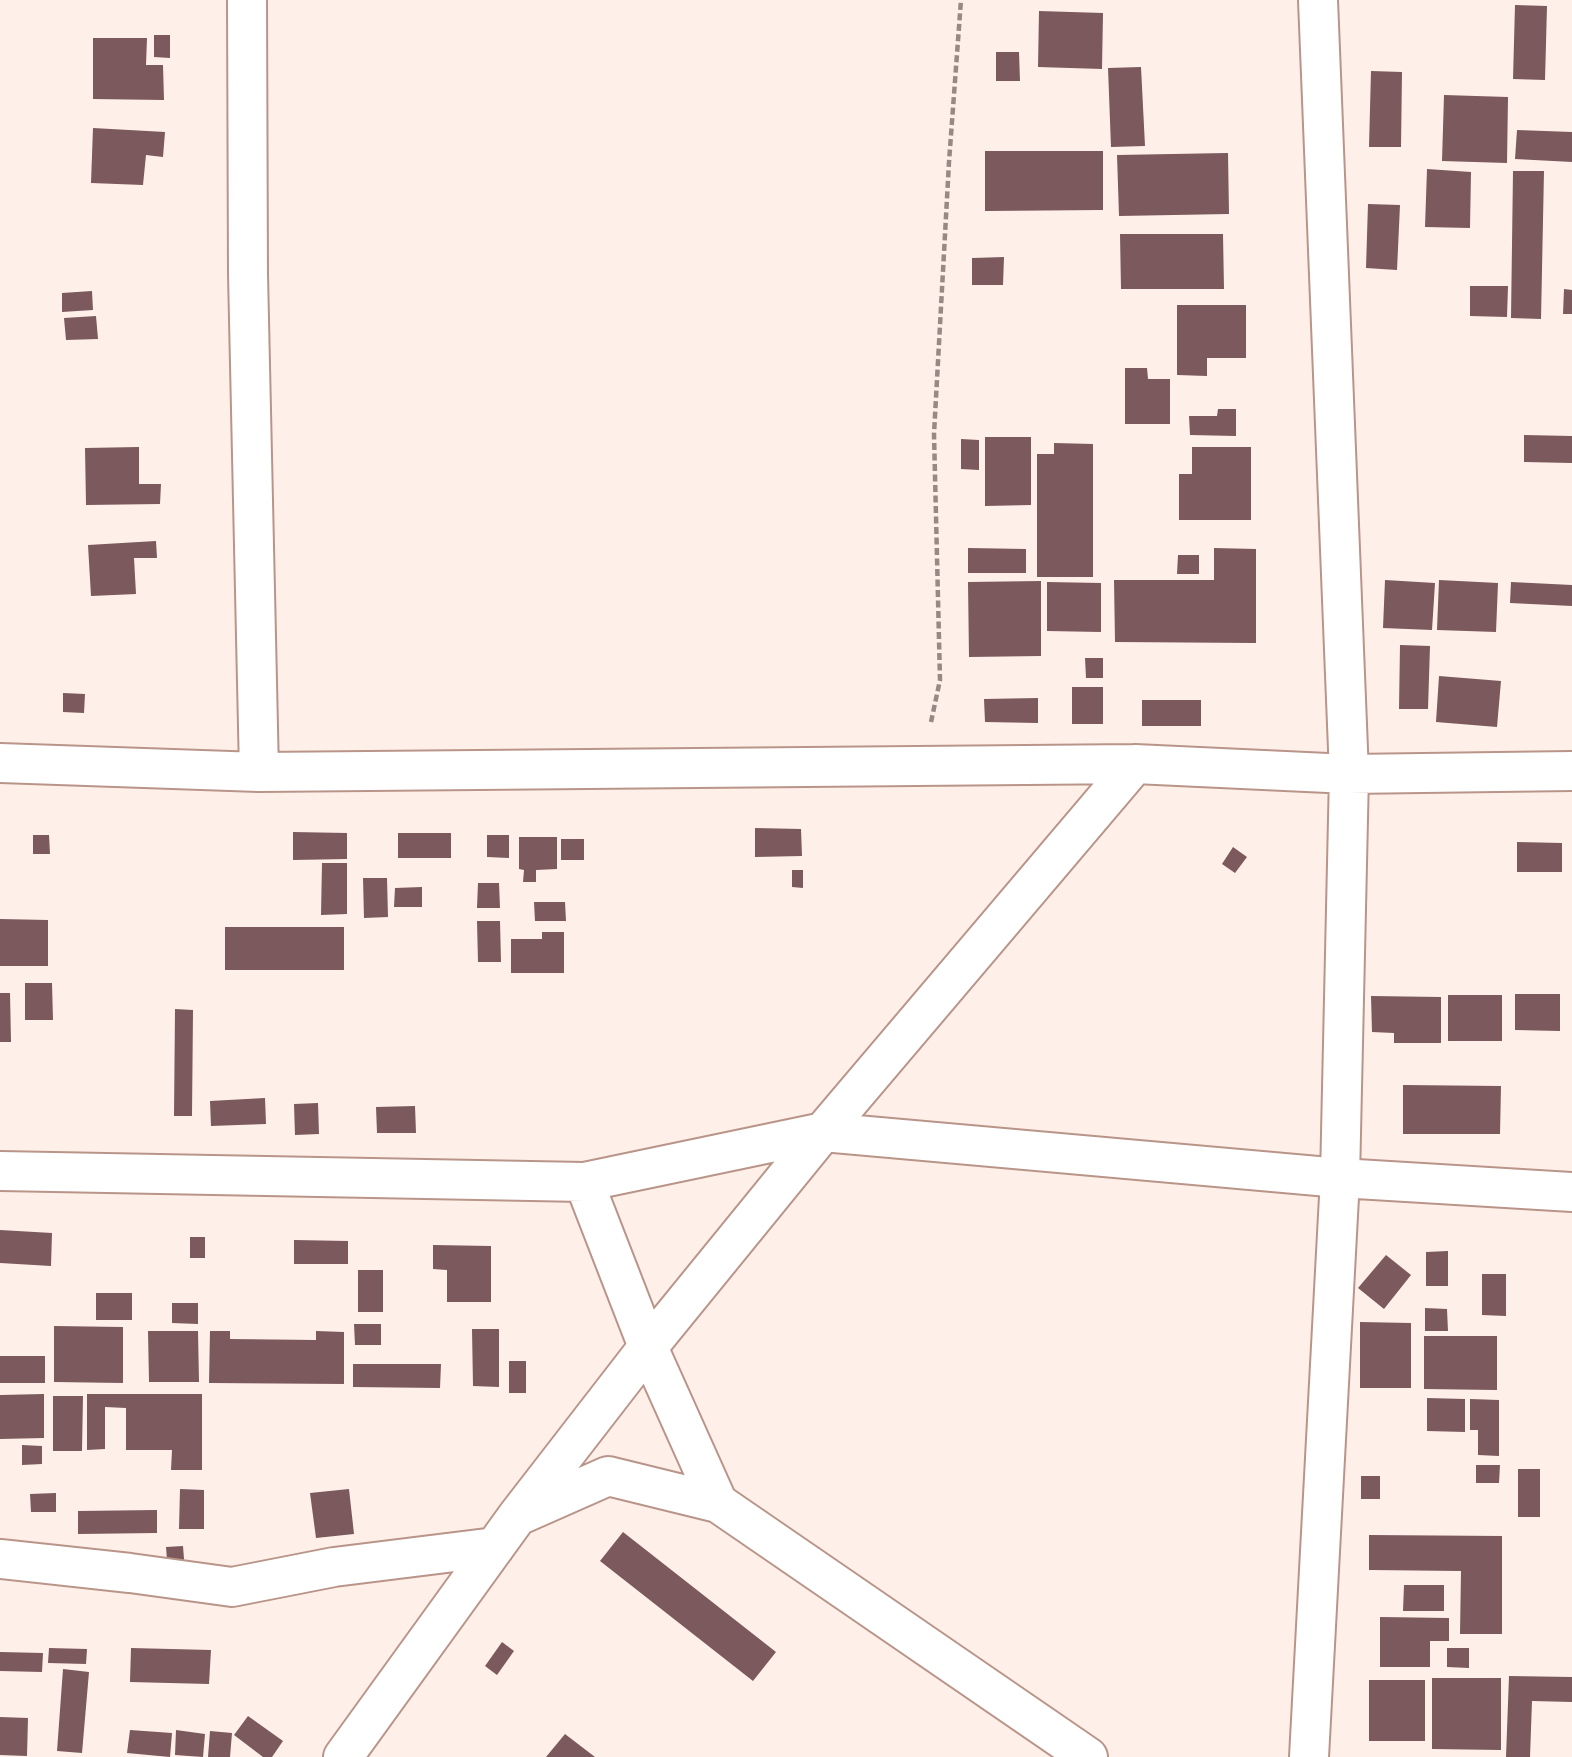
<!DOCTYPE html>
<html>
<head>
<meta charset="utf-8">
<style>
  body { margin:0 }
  canvas { display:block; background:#feefe9 }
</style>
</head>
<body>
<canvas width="1572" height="1757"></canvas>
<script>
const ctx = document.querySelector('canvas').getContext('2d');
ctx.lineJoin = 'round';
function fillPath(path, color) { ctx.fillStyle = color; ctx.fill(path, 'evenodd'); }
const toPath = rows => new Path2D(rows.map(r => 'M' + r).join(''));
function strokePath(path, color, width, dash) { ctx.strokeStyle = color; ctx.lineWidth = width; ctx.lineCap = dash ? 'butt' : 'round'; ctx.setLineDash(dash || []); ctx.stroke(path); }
const building = toPath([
  [1515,5,1547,6,1545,80,1513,79],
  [1039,11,1103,13,1102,69,1038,67],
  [154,35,170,35,170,58,154,57],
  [93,38,147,38,146,65,163,65,164,100,93,99],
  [996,52,1019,52,1020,81,996,81],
  [1141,67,1145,146,1111,147,1108,68],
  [1371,71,1402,72,1401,147,1369,147],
  [1444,95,1508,97,1507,163,1442,161],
  [93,128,165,132,163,157,146,155,143,185,91,183],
  [1517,130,1572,132,1572,162,1515,159],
  [985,151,1103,151,1103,210,985,211],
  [1228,153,1229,214,1119,216,1117,155],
  [1427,169,1471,172,1470,228,1425,227],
  [1513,171,1544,171,1541,319,1511,318],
  [1368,204,1400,205,1397,270,1366,268],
  [1120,234,1223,234,1224,289,1121,289],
  [1004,257,1003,285,972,285,972,258],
  [1470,286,1508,286,1507,317,1470,316],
  [1564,289,1572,290,1572,314,1563,314],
  [92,291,93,310,62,312,62,293],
  [1177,305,1246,305,1246,358,1207,358,1207,376,1177,375],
  [96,316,98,339,66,340,64,318],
  [1125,368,1147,368,1148,379,1170,379,1170,424,1125,424],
  [1218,409,1236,409,1236,436,1190,435,1189,416,1217,416],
  [1524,435,1572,436,1572,463,1524,462],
  [985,437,1031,437,1031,505,985,506],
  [961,439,979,440,979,470,961,469],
  [1054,443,1093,444,1093,577,1037,577,1037,454,1054,454],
  [139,447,139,484,161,484,160,504,86,505,85,448],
  [1192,447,1251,447,1251,520,1179,520,1179,474,1192,474],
  [156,541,157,558,134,558,136,594,91,596,88,545],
  [968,548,1026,549,1026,573,968,573],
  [1214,548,1256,549,1256,643,1115,642,1114,580,1214,580],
  [1178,555,1199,555,1199,574,1177,574],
  [1385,580,1435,583,1432,630,1383,628],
  [1439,580,1498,583,1496,632,1437,630],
  [1041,581,1041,656,969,657,968,582],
  [1047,582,1101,583,1101,632,1047,631],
  [1511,582,1572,585,1572,606,1510,603],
  [1400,645,1430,646,1428,709,1399,709],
  [1085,658,1103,658,1103,678,1086,678],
  [1439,676,1501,681,1497,727,1436,722],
  [1072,687,1103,687,1103,724,1072,724],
  [63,693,85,694,84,713,63,712],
  [1038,698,1038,723,985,722,984,699],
  [1142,700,1201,700,1201,726,1142,726],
  [755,828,801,829,802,856,755,857],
  [293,832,347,833,347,859,293,860],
  [398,833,451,833,451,858,398,858],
  [33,835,49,835,50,854,33,854],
  [487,835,509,835,509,858,487,857],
  [519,837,557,837,557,869,536,870,536,882,523,882,524,870,519,869],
  [561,839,584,839,584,860,561,860],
  [1517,842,1562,843,1562,872,1517,872],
  [1233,847,1247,857,1235,873,1222,864],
  [322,863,347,863,347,914,321,915],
  [792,870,803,870,803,888,792,887],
  [363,878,387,878,388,917,364,918],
  [478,883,499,883,500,908,477,908],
  [422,887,422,907,394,907,395,888],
  [534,902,565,902,566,921,535,921],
  [0,919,48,920,48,966,0,966],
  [477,921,500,921,501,962,478,962],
  [225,927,344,927,344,970,225,970],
  [542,932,564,932,564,973,511,973,511,939,542,939],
  [25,983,52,983,53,1020,25,1020],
  [0,993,10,993,11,1042,0,1042],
  [1515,994,1560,994,1560,1031,1515,1030],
  [1448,995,1502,995,1502,1041,1448,1041],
  [1371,996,1441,997,1441,1043,1394,1043,1394,1033,1372,1032],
  [175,1009,193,1010,192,1116,174,1116],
  [1403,1085,1501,1086,1500,1134,1403,1134],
  [265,1098,266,1124,211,1126,210,1101],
  [318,1103,319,1134,295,1135,294,1104],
  [415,1106,416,1133,377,1133,376,1107],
  [0,1230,52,1233,51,1266,0,1263],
  [190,1237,205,1237,205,1258,190,1258],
  [294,1240,348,1241,348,1264,294,1264],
  [433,1245,491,1246,491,1302,447,1302,447,1270,433,1269],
  [1448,1251,1448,1286,1426,1286,1426,1252],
  [1386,1255,1411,1275,1384,1309,1358,1288],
  [358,1270,383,1270,383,1312,358,1312],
  [1482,1274,1506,1274,1506,1316,1482,1315],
  [96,1293,132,1293,132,1320,96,1320],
  [172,1303,198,1303,198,1324,172,1323],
  [1425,1308,1447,1309,1448,1331,1425,1331],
  [1360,1322,1411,1323,1411,1388,1360,1388],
  [354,1324,381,1324,381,1345,355,1345],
  [54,1326,123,1327,123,1383,54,1382],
  [472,1329,499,1329,499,1387,473,1386],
  [148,1331,198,1331,199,1382,149,1382],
  [210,1331,230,1331,230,1339,316,1340,316,1331,344,1332,344,1384,209,1383],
  [1424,1336,1497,1336,1497,1390,1424,1389],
  [0,1356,45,1356,45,1383,0,1383],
  [509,1361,526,1361,526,1393,509,1393],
  [353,1364,441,1364,440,1388,353,1387],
  [44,1394,44,1438,0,1439,0,1395],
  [87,1394,202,1394,202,1470,171,1470,172,1450,126,1450,126,1408,105,1407,105,1449,87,1450],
  [53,1396,83,1396,82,1451,53,1451],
  [1427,1398,1465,1399,1465,1432,1427,1431],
  [1470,1399,1499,1400,1499,1456,1478,1455,1478,1430,1470,1430],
  [22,1445,42,1446,42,1464,22,1465],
  [1476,1465,1500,1465,1499,1483,1476,1483],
  [1518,1469,1540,1469,1540,1517,1518,1517],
  [1361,1476,1380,1476,1380,1499,1361,1499],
  [180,1489,204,1490,204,1529,179,1529],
  [349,1489,354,1534,316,1538,310,1493],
  [56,1493,56,1512,31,1512,30,1494],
  [157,1510,157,1533,78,1534,78,1511],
  [623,1532,776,1652,753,1681,600,1561],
  [1369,1535,1502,1536,1502,1634,1460,1634,1461,1571,1369,1570],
  [183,1546,185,1572,168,1573,166,1547],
  [1404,1585,1444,1585,1444,1611,1403,1611],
  [1380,1617,1449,1618,1449,1641,1430,1641,1430,1667,1380,1667],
  [502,1642,514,1651,497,1675,485,1666],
  [49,1648,87,1649,86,1664,48,1663],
  [131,1648,211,1650,209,1684,130,1682],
  [1447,1648,1469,1648,1469,1668,1447,1667],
  [0,1652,43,1653,42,1672,0,1671],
  [63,1669,89,1672,82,1753,57,1751],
  [1509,1676,1572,1677,1572,1702,1532,1701,1530,1757,1506,1757],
  [1432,1678,1501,1678,1501,1750,1432,1749],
  [1369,1680,1425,1680,1425,1741,1369,1741],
  [248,1716,283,1741,272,1757,263,1757,234,1735],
  [0,1717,28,1718,27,1756,0,1755],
  [130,1730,172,1733,170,1757,127,1753],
  [176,1730,205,1734,203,1757,175,1755],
  [210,1731,232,1733,230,1757,208,1757],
  [565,1734,595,1757,546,1757]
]);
const path = toPath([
  [931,722,940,680,934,434,949,162,961,0]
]);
const street = toPath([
  [247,0,248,274,259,772],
  [0,763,259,772,1135,764,1349,774,1572,771],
  [0,1171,584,1182,823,1132,1340,1178,1572,1192],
  [584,1182,648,1347,718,1503,1088,1757],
  [522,1514,608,1476,718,1503],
  [0,1559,130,1573,232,1587,334,1567,495,1547],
  [343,1757,518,1515,648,1347,823,1132,1135,764],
  [1309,1757,1340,1178,1349,774,1318,0]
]);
fillPath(building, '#7b595d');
strokePath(street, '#b99589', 42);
strokePath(path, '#978984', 4.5, [7, 3.5]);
strokePath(street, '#fff', 38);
</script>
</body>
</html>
